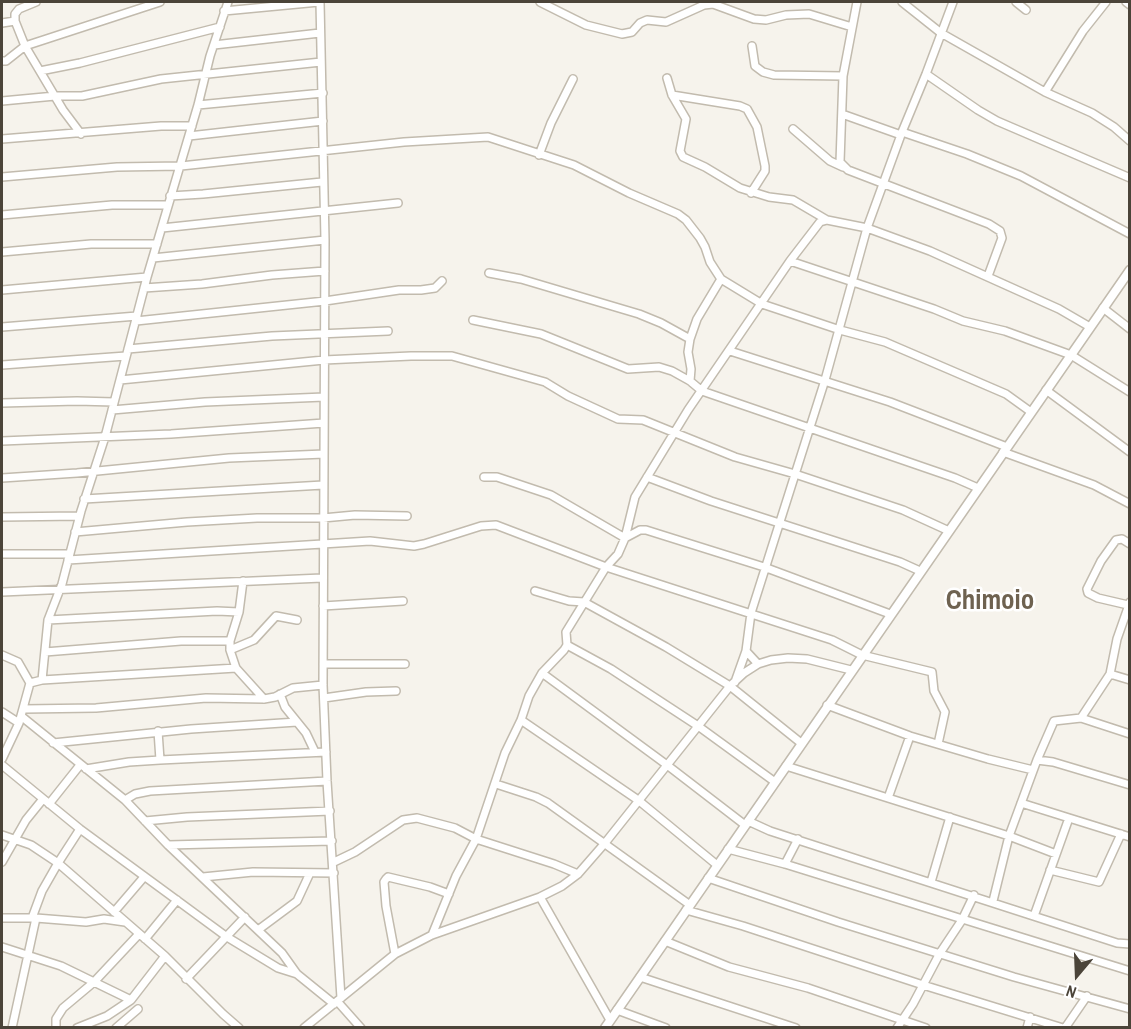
<!DOCTYPE html>
<html>
<head>
<meta charset="utf-8">
<style>
  body { margin:0 }
  #map { position:relative; width:1131px; height:1029px; overflow:hidden; background:#f6f3ec; font-family:"Archivo Narrow",sans-serif }
  canvas { display:block }
  .frame { position:absolute; inset:0; border:3px solid #4b4439; pointer-events:none }
  .north { position:absolute; left:1047px; top:945px; width:60px; height:60px; -webkit-text-stroke:4px #fff; paint-order:stroke; rotate:199deg; font-size:16px; font-weight:700; line-height:24px; text-align:center; color:#4b4439 }
  .north::after { content:''; display:block; margin:auto; width:21px; height:27px; background:#4b4439; clip-path:polygon(50% 0,100% 100%,50% 72%,0 100%) }
</style>
</head>
<body>
<div id="map">
<canvas width="1131" height="1029"></canvas>
<div class="frame"></div>
<div class="north">N</div>
</div>
<script>
const ctx = document.querySelector('canvas').getContext('2d');
ctx.lineJoin = 'round';
const toPath = rows => new Path2D(rows.map(r => 'M' + r).join(''));
function strokePath(path, color, width, dash) { ctx.strokeStyle = color; ctx.lineWidth = width; ctx.lineCap = dash ? 'butt' : 'round'; ctx.setLineDash(dash || []); ctx.stroke(path); }
function drawText(font, color, halo, rows, align = 'center') {
  ctx.font = font + ' "Archivo Narrow",sans-serif'; ctx.lineWidth = 5; ctx.setLineDash([]); ctx.textBaseline = 'middle'; ctx.strokeStyle = halo; ctx.fillStyle = color; for (const [text, x, y, turn = 0] of rows) {
    ctx.save(); ctx.translate(x, y); ctx.rotate((+turn || 0) * Math.PI / 180); ctx.textAlign = isNaN(turn) ? turn : align; if (halo) ctx.strokeText(text, 0, 0); ctx.fillText(text, 0, 0); ctx.restore();
  }
}
const minor = toPath([
  [36,2,19,9,15,14,15,21,25,46,63,110,81,134],
  [320,2,325,240,323,685,327,781,341,998],
  [540,2,586,25,622,34,632,32,640,23,647,20,666,22,704,5,713,4,754,19,766,20,786,15,809,14,852,27],
  [857,2,843,76,840,162,848,170,989,224,1000,231,1002,238,988,276],
  [902,2,941,33,1045,92,1092,113,1114,127,1130,141],
  [1016,2,1026,10],
  [1126,2,1130,5],
  [224,11,319,2],
  [2,23,15,21],
  [214,45,320,33],
  [752,46,755,66,763,72,774,75,843,76],
  [2,61,6,61,25,46,160,2],
  [40,71,80,63,220,27],
  [926,74,978,110,997,121,1130,178],
  [667,78,672,95,686,119,680,151,683,157,705,167,740,188,769,197,793,200,827,220],
  [1045,92,1083,31,1106,2],
  [672,95,740,106,747,109,757,127,765,166,765,171,751,193],
  [2,101,55,96,82,96,161,79,321,62],
  [198,105,323,93],
  [842,114,901,135],
  [793,129,830,161,843,167],
  [902,132,967,154,1021,176,1130,234],
  [189,136,323,121],
  [2,139,161,126,192,126],
  [539,155,551,123,573,79],
  [2,177,117,167,181,166,404,142,488,137,574,165,629,193,678,214,686,220,700,238,705,247,710,262,721,279,762,304,840,330,885,342,1006,394,1031,412],
  [170,196,203,194,322,182],
  [2,215,112,205,168,205],
  [162,228,398,203],
  [2,252,91,244,157,244],
  [153,258,325,240],
  [790,261,934,309,963,321,1005,331,1071,355,1130,392],
  [489,273,521,279,639,314,661,323,690,339],
  [144,288,202,284,272,275,325,271],
  [2,290,147,277],
  [1103,308,1130,329],
  [473,320,541,334,628,369,659,367,672,371,690,381,702,391,955,478,978,488],
  [136,321,325,301,399,290,421,290,435,288,442,281],
  [2,327,137,316],
  [128,349,272,336,388,331],
  [730,351,890,402,1007,447],
  [2,365,126,356],
  [120,380,324,360,411,356,452,356,545,382,568,396,618,419,643,420,735,457,795,474,903,510,949,531],
  [690,381,691,369,688,352,690,339,697,319,721,279],
  [1046,390,1130,452],
  [2,403,77,401,114,402],
  [112,410,205,402,324,397],
  [2,441,171,434,324,423],
  [1003,452,1094,485,1130,504],
  [484,477,497,477,551,495,625,538,640,530,646,530,764,567,890,614],
  [647,477,711,501,900,562,920,571],
  [2,478,77,473,229,458,324,454],
  [84,499,323,485],
  [2,517,79,516],
  [75,532,187,522,257,518,323,518,355,515,407,516],
  [2,554,69,554],
  [68,560,370,541,414,546,424,544,481,526,496,525,606,567,832,640,862,655,932,672,934,691,945,712,938,744],
  [243,581,239,612,230,641,230,650,236,668,264,699],
  [535,591,569,601,584,602,666,647,730,686,801,743],
  [2,592,322,578],
  [1128,605,1098,598,1088,593,1087,589,1101,561,1116,540,1122,539,1130,544],
  [323,606,403,601],
  [48,620,217,611,239,612],
  [567,645,611,669,698,726,775,782],
  [230,650,254,640,276,616,297,620],
  [746,651,758,664],
  [45,652,181,641,230,641],
  [2,655,18,662,30,683],
  [323,664,405,664],
  [542,673,667,765,745,825],
  [1110,674,1130,680],
  [42,680,236,668],
  [735,682,746,651,751,613,825,380,867,228,902,132,926,74,953,2],
  [280,694,285,707,306,733,315,752],
  [324,698,366,692,396,691],
  [827,705,910,736,988,759,1033,770],
  [24,709,96,708,206,698,264,699,275,697,293,688,323,685],
  [2,712,19,723],
  [21,716,125,800,168,845,282,953,297,974,334,1004],
  [1081,718,1130,734],
  [521,720,638,800,717,865],
  [158,731,160,760],
  [53,743,191,729,297,722],
  [2,759,19,723,30,683,42,680,48,620,62,584,81,511,105,437,147,277,198,105,210,56,228,2],
  [1037,760,1054,721,1081,718,1110,674,1117,639,1130,602],
  [2,765,80,829,227,937,278,968,297,974],
  [786,766,1009,836,1056,854],
  [86,769,129,762,160,760,326,752],
  [496,784,536,797,548,803,690,905],
  [888,798,910,736],
  [125,800,135,794,150,791,327,781],
  [1021,803,1130,837],
  [49,804,80,765],
  [145,821,187,817,330,811],
  [748,821,770,831,1117,943,1130,944],
  [2,835,31,845,58,863,165,956,223,1014,239,1028],
  [168,845,332,841],
  [728,849,785,864,1130,971],
  [2,862,26,820,43,799],
  [334,862,355,852,403,820,417,818,455,828,476,839,554,864,578,874],
  [785,864,798,839],
  [1050,870,1099,882,1121,834],
  [203,877,253,872,334,873],
  [708,878,838,922,1014,977,1130,1009],
  [931,882,950,817],
  [540,897,610,1020],
  [993,901,1009,836,1037,760,1053,762,1130,785],
  [686,910,743,926,923,985,1063,1028],
  [114,912,144,877],
  [1034,916,1069,818],
  [2,918,36,918,86,922,104,919,125,922],
  [32,918,42,891,58,863,80,829],
  [258,930,297,901,310,873],
  [432,935,456,876,476,839,505,753,521,720,529,696,542,673,564,650,567,645,566,632,606,567,618,554,625,538,635,497,688,410,790,261,820,222,827,220,867,228,930,251,1059,309,1090,327],
  [145,939,177,900],
  [665,941,729,967,808,988,926,1028],
  [2,947,61,966,131,1000,165,956],
  [395,954,386,906,384,882,386,879,388,877,430,887,449,894],
  [640,977,796,1028],
  [186,979,245,917],
  [337,1001,361,1028],
  [617,1010,666,1028],
  [12,1028,36,918],
  [56,1028,56,1019,63,1008,94,982,139,934],
  [77,1028,107,1016,131,1000],
  [116,1028,138,1009],
  [304,1028,395,954,432,935,540,897,562,886,578,874,605,843,730,686,744,673,758,664,771,660,788,658,807,659,851,670],
  [897,1028,913,1004,940,953,962,920,974,895],
  [1027,1028,1030,1017],
  [1065,1028,1087,996]
]);
const tertiary = toPath([
  [605,1028,1130,270]
]);
const townNames = [
  ["Chimoio",990,602]
];
strokePath(minor, '#c2bbae', 10);
strokePath(tertiary, '#c2bbae', 11);
strokePath(minor, '#fff', 7);
strokePath(tertiary, '#fff', 8);
drawText('bold 27px', '#6e6250', '#fff', townNames);
</script>
</body>
</html>
